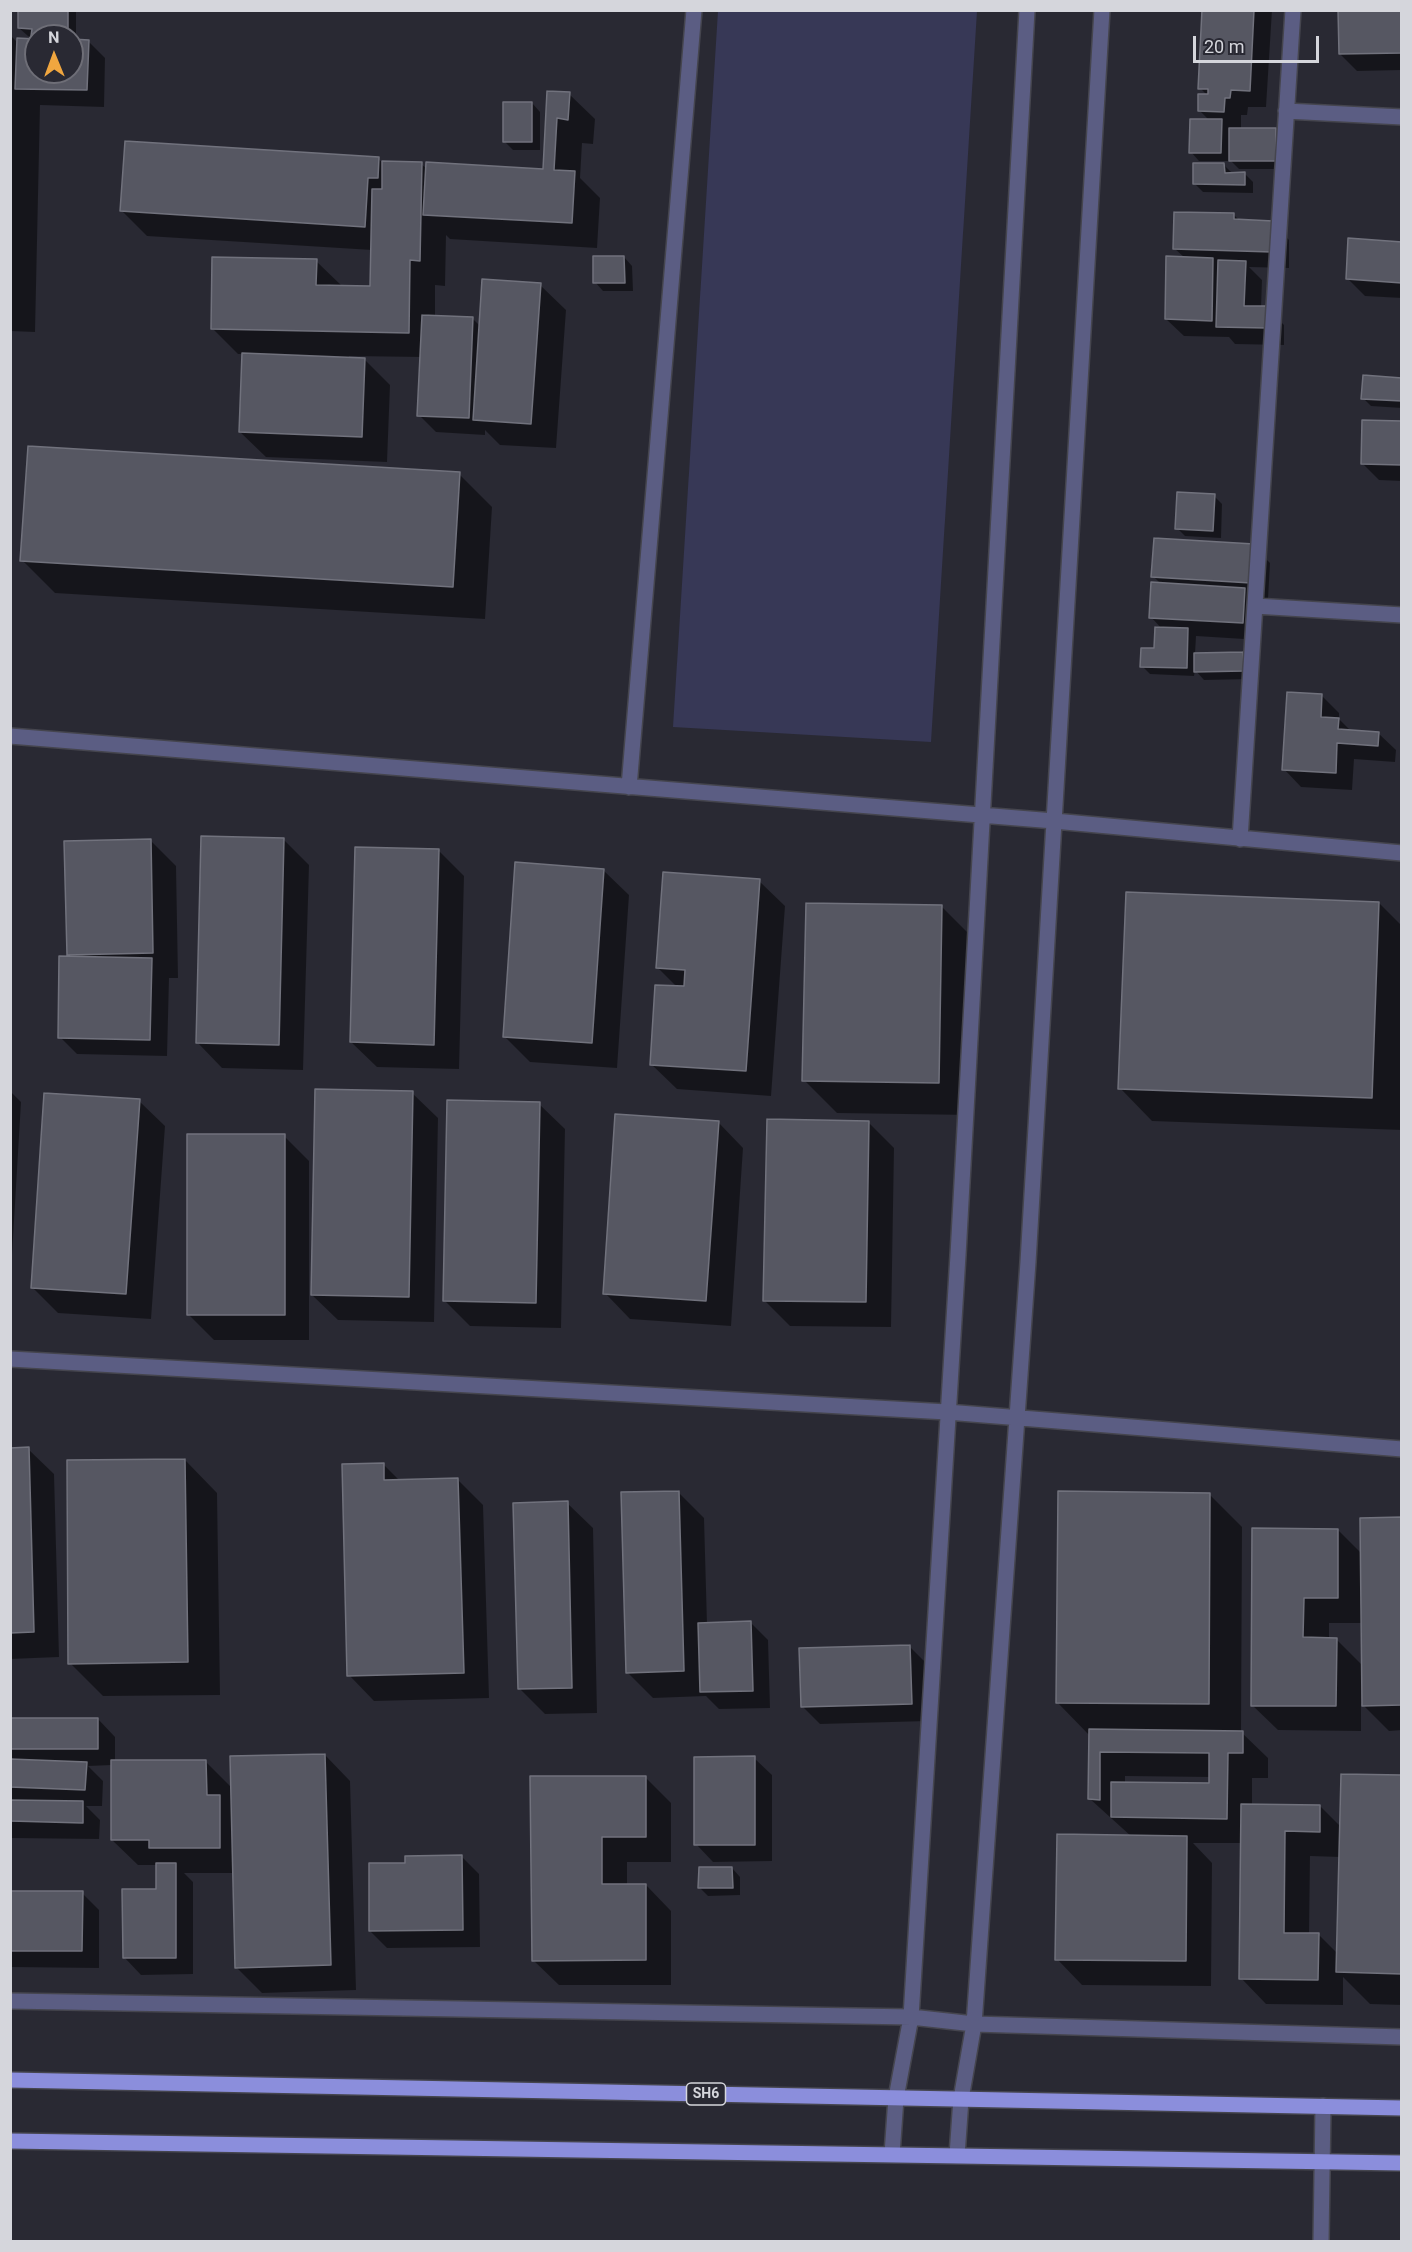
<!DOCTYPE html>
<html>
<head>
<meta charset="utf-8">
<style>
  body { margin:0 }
  #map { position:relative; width:1412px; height:2252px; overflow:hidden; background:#292933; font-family:Roboto,sans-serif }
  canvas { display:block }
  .frame { position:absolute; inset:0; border:12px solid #d5d6dc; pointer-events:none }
  .north { position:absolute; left:24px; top:24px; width:60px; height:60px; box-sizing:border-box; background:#292933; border:2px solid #6e6e77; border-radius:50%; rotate:359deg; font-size:16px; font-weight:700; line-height:24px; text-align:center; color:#d5d6dc }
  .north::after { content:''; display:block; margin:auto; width:21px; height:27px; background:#f0a63f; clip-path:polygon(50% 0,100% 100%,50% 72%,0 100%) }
  .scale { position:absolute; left:1193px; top:36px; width:126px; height:27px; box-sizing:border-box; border:3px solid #d5d6dc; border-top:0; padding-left:8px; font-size:18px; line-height:21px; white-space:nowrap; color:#d5d6dc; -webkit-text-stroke:4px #292933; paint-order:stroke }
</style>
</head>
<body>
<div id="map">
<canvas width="1412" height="2252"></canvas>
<div class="frame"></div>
<div class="north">N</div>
<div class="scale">20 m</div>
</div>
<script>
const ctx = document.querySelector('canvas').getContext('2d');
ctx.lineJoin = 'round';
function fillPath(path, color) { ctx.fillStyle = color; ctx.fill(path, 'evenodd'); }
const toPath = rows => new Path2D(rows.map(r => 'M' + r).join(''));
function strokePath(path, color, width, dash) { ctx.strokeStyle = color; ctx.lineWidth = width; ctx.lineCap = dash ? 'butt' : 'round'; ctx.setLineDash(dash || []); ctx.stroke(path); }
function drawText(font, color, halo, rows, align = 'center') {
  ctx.font = font + ' Roboto,sans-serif'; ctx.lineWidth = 4.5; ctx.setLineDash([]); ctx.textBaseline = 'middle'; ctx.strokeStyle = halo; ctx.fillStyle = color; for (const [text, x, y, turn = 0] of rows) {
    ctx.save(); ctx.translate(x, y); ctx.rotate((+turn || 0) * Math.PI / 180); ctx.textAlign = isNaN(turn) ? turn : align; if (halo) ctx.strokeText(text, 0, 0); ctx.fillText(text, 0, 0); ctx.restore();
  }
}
const green = toPath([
  [718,11,977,11,931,742,673,727]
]);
const shadow = toPath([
  [19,10,76,10,76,41,88,41,105,58,104,107,40,105,35,332,10,331,10,35,18,43,36,40,36,72,72,72,72,36,36,36,36,39,28,36,19,28],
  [1204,10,1272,10,1266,107,1248,107,1247,115,1241,115,1241,129,1275,129,1283,137,1283,169,1239,169,1231,161,1199,161,1191,152,1210,121,1199,110,1208,96,1200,88],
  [1402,10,1402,70,1357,71,1340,54],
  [548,92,569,94,595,119,593,144,582,143,580,178,600,198,597,248,450,239,446,235,445,286,435,285,435,317,473,319,481,327,540,285,566,310,556,448,500,445,485,430,485,435,436,432,419,415,422,357,349,356,348,359,364,359,390,385,387,462,266,457,240,432,243,354,238,354,212,328,316,261,342,286,372,288,372,250,147,236,122,211,378,159,383,163,421,164,427,169,544,171],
  [532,103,540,112,540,150,513,150,505,142],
  [1224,165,1233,174,1245,174,1253,182,1253,193,1203,192,1195,184],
  [1234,215,1240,221,1272,222,1289,240,1289,268,1249,267,1262,280,1261,308,1267,308,1284,325,1284,345,1235,344,1229,337,1184,336,1166,319,1185,258,1175,249],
  [1402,243,1402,298,1365,296,1347,278],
  [624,257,632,266,633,291,603,291,595,282],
  [1402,379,1402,408,1371,406,1363,398],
  [1402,422,1402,481,1379,480,1362,463],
  [459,474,492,507,485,619,55,593,22,560],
  [1214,496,1222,504,1221,538,1185,536,1177,528],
  [1253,546,1270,563,1268,599,1253,598,1260,640,1196,636,1195,654,1243,654,1251,662,1251,679,1204,680,1195,670,1194,676,1150,674,1142,666,1156,650,1162,629,1151,617,1161,584,1153,576],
  [1322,696,1339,713,1339,719,1351,731,1378,733,1396,750,1395,762,1354,759,1352,790,1301,787,1284,769],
  [283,839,309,865,303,1070,222,1068,197,1042],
  [150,840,176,866,178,978,169,978,167,1056,77,1054,60,1037,72,958,68,954],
  [438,850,464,876,459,1069,377,1067,351,1042],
  [603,870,629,895,617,1068,530,1062,504,1036],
  [759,881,785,906,771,1096,677,1089,651,1064,677,987,658,968],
  [1379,903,1402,926,1402,1130,1152,1121,1120,1088],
  [942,907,975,940,971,1115,837,1113,804,1080],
  [10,1091,21,1102,10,1289],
  [412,1093,438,1118,434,1322,338,1320,312,1295],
  [139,1101,165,1126,151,1319,58,1313,32,1287],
  [539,1104,565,1129,561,1328,470,1326,445,1301],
  [718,1122,743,1148,731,1326,630,1319,605,1293],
  [868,1122,894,1148,891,1327,790,1326,764,1300],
  [284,1136,309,1161,309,1340,214,1340,188,1314],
  [10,1449,28,1449,54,1474,59,1657,10,1659],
  [185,1460,217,1493,220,1695,103,1696,70,1663],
  [383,1464,400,1481,458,1480,483,1505,489,1698,374,1701,349,1675],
  [678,1492,704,1518,707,1624,751,1623,768,1640,770,1708,719,1709,706,1696,653,1698,627,1672],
  [1209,1494,1242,1527,1241,1732,1268,1758,1268,1778,1252,1778,1252,1805,1320,1806,1341,1827,1402,1777,1402,2005,1370,2004,1343,1977,1343,2005,1266,2004,1241,1978,1242,1843,1193,1843,1212,1863,1211,1986,1082,1985,1057,1959,1132,1837,1090,1799,1090,1736,1057,1702],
  [1125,1776,1210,1777,1210,1784,1125,1783],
  [1310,1856,1340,1857,1338,1954,1318,1934,1309,1934],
  [567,1503,593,1528,597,1713,545,1714,519,1688],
  [1402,1519,1402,1730,1389,1731,1361,1703,1361,1731,1278,1730,1252,1705,1254,1530,1338,1530,1362,1554],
  [1329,1623,1363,1623,1363,1666,1336,1639,1329,1639],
  [909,1646,927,1664,928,1721,820,1724,802,1706],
  [10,1719,98,1719,115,1737,115,1761,205,1761,232,1788,325,1755,350,1781,356,1990,262,1993,236,1967,234,1873,184,1873,193,1882,193,1974,141,1975,124,1957,157,1890,158,1865,138,1865,112,1840,112,1765,88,1766,103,1781,102,1806,86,1806,100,1820,99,1839,10,1838,10,1760,15,1760,10,1756],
  [754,1758,772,1775,772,1861,713,1862,696,1844],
  [645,1777,671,1803,671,1862,627,1862,627,1885,646,1885,671,1911,671,1985,559,1985,533,1960,532,1778],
  [462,1857,479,1874,480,1947,387,1948,370,1931,406,1864],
  [732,1868,740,1877,740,1895,708,1896,700,1888],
  [10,1893,82,1893,99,1910,99,1968,10,1967]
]);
const building = toPath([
  [18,10,68,10,68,36,31,36,32,29,18,28,18,10],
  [1202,10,1254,10,1250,91,1231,90,1230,98,1225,98,1224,112,1198,111,1198,94,1208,94,1208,89,1198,89,1202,10],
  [1338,10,1402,10,1402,53,1339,54,1338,10],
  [17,38,36,39,36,72,72,72,72,39,89,40,87,90,15,89,17,38],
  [547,91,570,92,568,120,557,118,554,170,575,171,572,223,423,215,426,162,543,169,547,91],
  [503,102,532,102,532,142,503,142,503,102],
  [1190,119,1222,119,1221,153,1189,153,1190,119],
  [1229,128,1276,128,1276,161,1229,161,1229,128],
  [125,141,379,157,378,178,368,178,365,227,120,211,125,141],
  [382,161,422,162,420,261,410,260,409,333,211,329,212,257,317,259,316,285,370,286,372,189,382,189,382,161],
  [1193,163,1224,163,1225,173,1245,172,1245,185,1193,184,1193,163],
  [1174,212,1234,213,1234,219,1273,221,1272,252,1173,249,1174,212],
  [1348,238,1402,242,1402,283,1346,279,1348,238],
  [593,256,624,256,625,283,593,283,593,256],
  [1166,256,1213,258,1212,321,1165,319,1166,256],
  [1218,260,1246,261,1244,306,1268,306,1267,328,1216,327,1218,260],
  [482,279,541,283,531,424,473,420,482,279],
  [422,315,473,317,469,418,417,416,422,315],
  [242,353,365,358,362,437,239,432,242,353],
  [1363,375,1402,378,1402,401,1361,399,1363,375],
  [1362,420,1402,421,1402,465,1361,464,1362,420],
  [28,446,460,472,453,587,20,561,28,446],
  [1177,492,1215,494,1213,531,1175,529,1177,492],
  [1154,538,1254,544,1251,583,1151,577,1154,538],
  [1151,582,1245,588,1243,623,1149,618,1151,582],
  [1155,627,1188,628,1187,668,1140,667,1141,648,1154,648,1155,627],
  [1243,652,1244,671,1194,672,1194,653,1243,652],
  [1287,692,1322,694,1321,717,1339,718,1338,729,1379,732,1378,746,1337,743,1336,773,1282,770,1287,692],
  [201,836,284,838,279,1045,196,1043,201,836],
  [151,839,153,953,67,955,64,841,151,839],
  [355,847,439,849,434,1045,350,1042,355,847],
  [515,862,604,869,592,1043,503,1037,515,862],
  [663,872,760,879,746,1071,650,1065,655,985,684,986,685,970,656,968,663,872],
  [1126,892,1379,902,1372,1098,1118,1089,1126,892],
  [806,903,942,905,939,1083,802,1081,806,903],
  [59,956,152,958,150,1040,58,1038,59,956],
  [315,1089,413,1091,409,1297,311,1295,315,1089],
  [44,1093,140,1099,126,1294,31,1288,44,1093],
  [447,1100,540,1102,536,1303,443,1301,447,1100],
  [615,1114,719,1121,706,1301,603,1294,615,1114],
  [767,1119,869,1121,866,1302,763,1301,767,1119],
  [187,1134,285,1134,285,1315,187,1315,187,1134],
  [29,1447,34,1632,10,1633,10,1448,29,1447],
  [185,1459,188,1662,68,1664,67,1460,185,1459],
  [384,1463,384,1480,458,1478,464,1673,347,1676,342,1464,384,1463],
  [679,1491,684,1671,626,1673,621,1492,679,1491],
  [1058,1491,1210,1493,1209,1704,1056,1703,1058,1491],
  [568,1501,572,1688,518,1689,513,1503,568,1501],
  [1402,1517,1402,1705,1362,1706,1360,1518,1402,1517],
  [1252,1528,1338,1529,1338,1598,1304,1598,1303,1637,1337,1638,1336,1706,1251,1706,1252,1528],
  [751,1621,753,1691,700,1692,698,1623,751,1621],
  [910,1645,912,1704,801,1707,799,1648,910,1645],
  [10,1718,98,1718,98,1749,10,1749,10,1718],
  [1089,1729,1243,1731,1243,1753,1228,1753,1227,1819,1111,1817,1111,1782,1209,1783,1209,1753,1100,1752,1100,1800,1088,1799,1089,1729],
  [325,1754,331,1965,235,1968,230,1756,325,1754],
  [755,1756,755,1845,694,1845,694,1757,755,1756],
  [10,1759,87,1762,85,1790,10,1787,10,1759],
  [111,1760,206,1760,207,1795,220,1795,220,1848,149,1848,149,1840,111,1840,111,1760],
  [1341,1774,1402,1775,1402,1974,1336,1972,1341,1774],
  [530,1776,646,1776,646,1837,602,1837,602,1884,646,1884,646,1960,532,1961,530,1776],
  [10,1800,83,1801,83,1823,10,1821,10,1800],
  [1241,1804,1320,1805,1320,1832,1285,1831,1284,1933,1319,1933,1318,1980,1239,1979,1241,1804],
  [1057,1834,1187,1836,1186,1961,1055,1960,1057,1834],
  [462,1855,463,1930,369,1931,369,1863,405,1863,405,1856,462,1855],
  [156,1863,176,1863,176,1958,123,1958,122,1889,156,1889,156,1863],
  [699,1867,732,1867,733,1888,698,1888,699,1867],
  [10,1891,83,1891,82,1951,10,1951,10,1891]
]);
const minor = toPath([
  [1286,111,1402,117],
  [1255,606,1402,615],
  [10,736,1054,821,1402,853],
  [629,787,694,10],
  [1240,839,1293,10],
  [10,1359,947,1412,1402,1449],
  [10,2001,911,2017,974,2024,1402,2037],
  [892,2154,896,2098,911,2017,958,1255,1027,10],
  [957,2155,961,2099,974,2024,1028,1262,1102,10],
  [1321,2242,1323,2106]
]);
const primary = toPath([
  [10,2080,1402,2108],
  [10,2141,1402,2163]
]);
const shields = [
  [706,2094,39]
];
const shieldNames = [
  ["SH6",706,2094]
];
fillPath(green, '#373856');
fillPath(shadow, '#0007');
fillPath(building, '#565762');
strokePath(building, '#71727d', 1.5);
strokePath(minor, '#45454e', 18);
strokePath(primary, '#45454e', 18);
strokePath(minor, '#5b5d83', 15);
strokePath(primary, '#8b8edc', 15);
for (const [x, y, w] of shields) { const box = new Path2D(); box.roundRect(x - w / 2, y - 11, w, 22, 4.5); ctx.fillStyle = '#292933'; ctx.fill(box); strokePath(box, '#d5d6dc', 1.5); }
drawText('bold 14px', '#d5d6dc', null, shieldNames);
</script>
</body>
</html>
